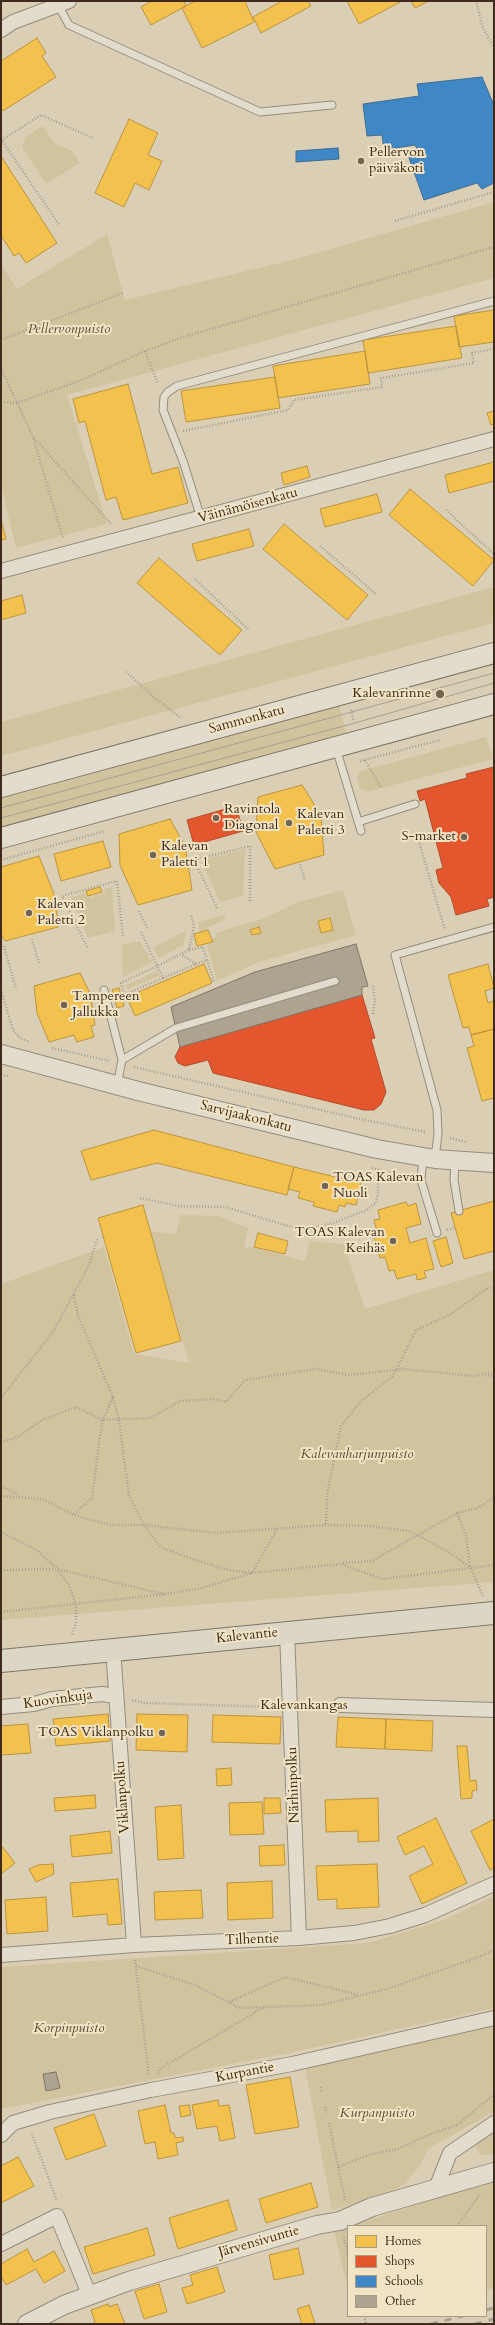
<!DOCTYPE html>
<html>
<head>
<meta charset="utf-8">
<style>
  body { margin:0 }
  #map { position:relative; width:495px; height:2325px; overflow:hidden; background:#dacfb4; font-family:Cardo,serif }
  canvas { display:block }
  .frame { position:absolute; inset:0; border:2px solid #3f2a1d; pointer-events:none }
  .legend { position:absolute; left:347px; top:2225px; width:140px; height:92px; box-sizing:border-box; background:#f1e4c4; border:1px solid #aa9a81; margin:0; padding:5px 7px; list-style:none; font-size:12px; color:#3f2a1d }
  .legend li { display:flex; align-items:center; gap:8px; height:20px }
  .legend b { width:20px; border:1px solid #aa9a81 }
</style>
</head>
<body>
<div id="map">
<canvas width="495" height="2325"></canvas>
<div class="frame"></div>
<ul class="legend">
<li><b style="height:11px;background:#f2c14e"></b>Homes</li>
<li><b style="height:11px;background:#e4572e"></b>Shops</li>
<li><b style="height:11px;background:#3f88c5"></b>Schools</li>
<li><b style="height:11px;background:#aca391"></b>Other</li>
</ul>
</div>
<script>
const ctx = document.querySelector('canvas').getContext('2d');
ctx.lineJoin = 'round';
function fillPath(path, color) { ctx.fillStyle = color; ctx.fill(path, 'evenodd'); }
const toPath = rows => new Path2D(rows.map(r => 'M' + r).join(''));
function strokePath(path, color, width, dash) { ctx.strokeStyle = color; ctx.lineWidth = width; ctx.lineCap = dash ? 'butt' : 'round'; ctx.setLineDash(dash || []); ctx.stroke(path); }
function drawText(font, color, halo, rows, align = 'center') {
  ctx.font = font + ' Cardo,serif'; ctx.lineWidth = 4; ctx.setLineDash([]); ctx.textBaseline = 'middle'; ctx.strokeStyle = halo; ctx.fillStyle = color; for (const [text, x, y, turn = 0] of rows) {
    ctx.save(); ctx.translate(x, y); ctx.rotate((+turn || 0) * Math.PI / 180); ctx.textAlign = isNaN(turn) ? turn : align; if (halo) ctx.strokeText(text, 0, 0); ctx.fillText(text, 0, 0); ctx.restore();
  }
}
const green = toPath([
  [43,126,54,143,72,151,80,163,46,184,22,147,25,137],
  [494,202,494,278,67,395,107,524,16,548,1,484,1,264,17,289,107,234,125,300,292,260],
  [494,587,494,623,1,756,1,722],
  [338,702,348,738,1,830,1,797],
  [486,737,493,759,367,792,360,788,357,776,361,771],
  [245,849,243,896,220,902,201,861],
  [112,887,115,931,88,938,71,898,87,892,89,898,105,893,104,889],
  [343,890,356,935,259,962,217,981,207,945,214,943,213,939,216,938,215,933,265,918,298,902],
  [224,915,226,918,200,932,198,922],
  [187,930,183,945,159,958,153,948],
  [140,941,152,962,123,977,122,945],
  [157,971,159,976,128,989,126,985],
  [180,1215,218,1216,248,1228,244,1248,254,1247,305,1261,310,1241,344,1244,365,1309,494,1270,494,1582,1,1620,1,1284,104,1247,134,1354,189,1363,150,1231,176,1234],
  [494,1896,494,2008,289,2053,1,2109,1,1967,368,1943,444,1920],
  [494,2023,494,2112,429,2148,419,2167,405,2183,390,2193,332,2210,305,2067],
  [494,2131,494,2155,480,2155,476,2148,476,2144,480,2139],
  [494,2180,494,2288,486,2290,486,2226,350,2226],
  [348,2227,348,2289,334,2231]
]);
const homes = toPath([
  [152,1,184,1,186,6,151,25,141,7,152,1],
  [195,1,245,1,254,22,202,48,182,8,195,1],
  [282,1,308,1,311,6,261,33,253,17,282,1],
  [347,1,402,1,359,24,347,1],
  [411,1,429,1,415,8,411,1],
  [37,38,46,53,42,56,56,77,3,111,1,108,1,61,37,38],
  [129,119,158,133,148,155,162,161,149,190,135,183,124,207,95,193,129,119],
  [1,156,57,243,26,263,19,253,14,256,1,235,1,156],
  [494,310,494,342,459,347,454,316,494,310],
  [456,326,462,358,368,373,363,340,456,326],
  [365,351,370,384,278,398,273,366,365,351],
  [275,377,280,408,186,422,181,391,275,377],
  [128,384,152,474,178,467,188,503,123,520,116,497,106,500,85,421,79,423,73,399,128,384],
  [494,411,494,424,491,425,487,413,494,411],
  [494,462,494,481,449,493,445,475,494,462],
  [307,466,310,477,284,485,281,473,307,466],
  [410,489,494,560,473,586,389,515,410,489],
  [377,494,382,512,325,527,320,509,377,494],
  [1,519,6,539,1,540,1,519],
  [284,524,368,595,347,620,263,549,284,524],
  [249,529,254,546,197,561,192,544,249,529],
  [159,558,242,630,220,655,137,583,159,558],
  [22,595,26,613,1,620,1,601,22,595],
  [302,785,321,815,324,855,275,869,256,832,258,797,302,785],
  [170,819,185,846,192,890,138,905,120,865,119,834,170,819],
  [103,841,111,867,61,881,54,854,103,841],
  [39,856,56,899,58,927,5,941,1,934,1,867,39,856],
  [100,887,102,892,88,896,86,891,100,887],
  [330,918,333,930,321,933,318,921,330,918],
  [259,927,261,933,252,935,250,930,259,927],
  [208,930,213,942,197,946,194,934,208,930],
  [204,964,212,983,135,1016,127,997,204,964],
  [488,964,494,988,485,991,488,1003,493,1001,494,1005,494,1029,471,1035,469,1027,463,1028,448,975,488,964],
  [80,973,90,993,95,1025,91,1026,94,1037,77,1042,74,1035,49,1042,37,1013,34,986,80,973],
  [119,988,124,1006,117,1008,112,990,119,988],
  [494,1029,494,1098,482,1101,467,1048,474,1046,471,1035,494,1029],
  [154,1130,294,1167,287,1195,157,1163,91,1180,81,1151,154,1130],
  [294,1167,361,1183,356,1205,346,1203,345,1207,339,1205,337,1212,313,1206,314,1202,298,1198,300,1192,288,1189,294,1167],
  [494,1201,494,1251,464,1259,451,1213,494,1201],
  [406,1202,408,1206,416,1203,421,1224,406,1228,410,1243,426,1238,434,1269,424,1271,426,1278,417,1280,416,1274,397,1279,394,1270,389,1271,385,1257,380,1258,374,1237,378,1236,374,1220,380,1219,378,1210,406,1202],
  [143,1205,181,1341,136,1353,98,1218,143,1205],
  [258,1233,288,1241,285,1254,254,1247,258,1233],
  [446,1237,453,1263,441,1267,433,1241,446,1237],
  [108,1714,110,1741,56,1746,53,1719,108,1714],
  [137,1714,188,1715,187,1752,136,1750,137,1714],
  [213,1715,281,1717,280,1744,212,1742,213,1715],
  [338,1717,386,1719,385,1749,336,1747,338,1717],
  [386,1719,433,1721,432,1751,385,1749,386,1719],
  [28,1724,31,1753,1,1755,1,1726,28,1724],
  [457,1746,467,1746,470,1781,476,1780,477,1790,472,1791,472,1798,461,1799,457,1746],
  [231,1768,232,1785,217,1786,216,1769,231,1768],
  [95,1795,96,1808,55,1811,54,1798,95,1795],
  [264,1798,280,1798,281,1813,264,1814,264,1798],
  [378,1798,379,1841,358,1842,358,1831,326,1832,325,1800,378,1798],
  [262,1802,264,1834,230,1835,229,1803,262,1802],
  [181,1805,184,1858,158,1860,155,1807,181,1805],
  [436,1818,467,1883,422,1904,409,1876,433,1864,424,1846,405,1855,397,1837,436,1818],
  [494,1819,494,1868,490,1870,471,1831,494,1819],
  [110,1831,112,1853,72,1857,70,1836,110,1831],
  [1,1845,15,1863,1,1874,1,1845],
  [284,1845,285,1865,260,1866,259,1846,284,1845],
  [53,1864,54,1874,36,1882,29,1869,38,1865,53,1864],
  [377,1864,379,1907,337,1909,337,1899,318,1900,316,1866,377,1864],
  [118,1879,122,1924,108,1925,107,1914,73,1917,70,1883,118,1879],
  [272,1881,273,1918,228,1920,227,1883,272,1881],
  [201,1890,203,1918,155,1920,154,1892,201,1890],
  [46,1897,48,1931,7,1934,5,1900,46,1897],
  [290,2077,299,2127,255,2134,246,2085,290,2077],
  [218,2100,219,2106,229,2105,235,2138,220,2141,217,2126,197,2129,192,2105,218,2100],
  [165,2105,171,2133,174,2133,175,2138,183,2137,184,2141,176,2143,178,2155,158,2159,155,2142,145,2144,138,2111,165,2105],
  [189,2105,191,2115,181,2117,179,2106,189,2105],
  [94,2114,106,2146,66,2160,54,2128,94,2114],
  [18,2157,34,2186,1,2203,1,2166,18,2157],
  [311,2183,318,2207,266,2223,259,2199,311,2183],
  [228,2200,237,2230,178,2249,169,2218,228,2200],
  [147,2228,155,2255,93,2274,84,2247,147,2228],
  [298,2248,304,2274,274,2280,269,2255,298,2248],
  [27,2249,34,2262,54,2251,65,2271,44,2283,36,2269,6,2285,1,2276,1,2264,27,2249],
  [217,2267,225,2292,187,2304,182,2288,193,2285,190,2275,217,2267],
  [159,2284,167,2312,144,2319,135,2291,159,2284],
  [108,2304,109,2307,117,2304,125,2324,92,2324,95,2322,91,2310,108,2304],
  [309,2305,315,2324,302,2324,297,2309,309,2305]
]);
const shops = toPath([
  [494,767,494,897,487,899,489,906,456,915,451,897,439,883,436,870,443,868,425,799,420,801,417,791,467,778,466,774,494,767],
  [236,806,243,831,194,845,187,820,236,806],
  [362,995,375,1038,371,1039,386,1092,381,1104,374,1110,364,1110,213,1073,208,1060,185,1066,178,1063,175,1057,180,1047,362,995]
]);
const schools = toPath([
  [482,77,494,105,494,183,482,189,477,183,424,200,409,158,419,152,415,145,384,150,382,135,367,136,363,104,419,96,417,84,482,77],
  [338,148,339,159,296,162,296,151,338,148]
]);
const building = toPath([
  [356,944,368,986,362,987,362,995,180,1047,171,1007,255,972,356,944],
  [56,2072,60,2088,46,2091,43,2074,56,2072]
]);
const path = toPath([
  [477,3,482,26,494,48],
  [1,139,60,226],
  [2,140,41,115,93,138],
  [395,221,494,192],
  [1,302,1,312],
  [1,340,123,293],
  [145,351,158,384],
  [1,368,33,437,63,538],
  [1,402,17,403,82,380,145,351,183,337,494,247],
  [183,431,288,410,294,400,382,387,381,378,474,363,472,353,494,349],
  [34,438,112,525],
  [446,510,494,554],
  [320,546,377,595],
  [195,579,248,629],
  [126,672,155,698,181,718],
  [351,710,354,722],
  [365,760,381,788],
  [360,761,440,740],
  [423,841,419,842,445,930],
  [1,860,105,831],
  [300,864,305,881],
  [217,908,194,860,250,846,250,901],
  [139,911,148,930],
  [141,932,157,966,163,978,124,995,121,983,157,966,189,950,194,926,191,915],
  [32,939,39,963],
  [4,946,16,989],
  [87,947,62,896,117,881,123,937],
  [189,950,203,947,207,960],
  [196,964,207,960,214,981],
  [163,978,196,964,181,954],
  [1,990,13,1030,20,1038,30,1042],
  [373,1014,375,1001,373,984],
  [52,1048,110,1061],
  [134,1067,360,1119,426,1132],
  [1,1075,9,1076],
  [450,1138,466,1142],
  [372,1168,410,1177],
  [140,1198,179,1206,225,1207,288,1226,308,1229,333,1223,367,1210,376,1203,378,1192,378,1169],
  [447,1230,455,1227],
  [74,1295,78,1316,113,1397,103,1420,100,1436,92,1498,74,1514],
  [485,1374,494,1377],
  [113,1397,119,1420,129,1496,144,1525,160,1547,198,1561,229,1570,252,1573,277,1529],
  [1,1398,53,1332,89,1265,97,1239],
  [1,1442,18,1437,42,1420,76,1407,103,1420,151,1418,180,1401,215,1399,226,1402,245,1380,284,1374,316,1369,349,1375,403,1369,474,1376,494,1372],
  [1,1486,19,1495],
  [1,1496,42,1499,74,1515,110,1525,144,1525,217,1533,326,1525,370,1526,408,1531,419,1536,450,1553,470,1567],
  [457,1513,466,1535,470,1567,483,1596],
  [326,1524,327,1495,341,1426,361,1401,393,1376,416,1330,451,1314,486,1289,494,1287],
  [1,1532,37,1550,57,1569,69,1585,76,1605,76,1623,72,1635],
  [343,1563,372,1561,457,1513,478,1508,494,1498],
  [1,1570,57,1569,164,1594],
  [1,1612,166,1594,202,1588,252,1573,340,1564,383,1579,494,1565],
  [132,1700,145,1703,274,1707],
  [305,1707,324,1706],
  [135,1960,149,2076],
  [136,1966,195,1985,240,2008,321,2005,387,1989,476,1958,494,1950],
  [229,2002,285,1977,359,1995],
  [158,2074,158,2070,264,2007],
  [321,2087,322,2093],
  [325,2107,327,2113],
  [329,2123,345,2200],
  [32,2134,57,2201],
  [338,2167,368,2155,398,2149,431,2134,459,2124,494,2094],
  [457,2226,480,2194],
  [344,2237,348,2256],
  [364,2316,366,2324]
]);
const service = toPath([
  [58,5,69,25,260,112,332,105],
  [201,518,183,461,163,410,164,397,168,392,177,386,494,301],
  [336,748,361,831],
  [358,822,415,804],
  [104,990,122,1060],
  [117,1086,122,1060,176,1028,335,981],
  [423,1157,421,1180,437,1233],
  [435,1158,438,1134,437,1110,395,955,494,927],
  [455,1161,454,1180,459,1211]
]);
const minor = toPath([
  [1,30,13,22,69,1],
  [1,571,494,439],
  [287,1632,299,1938],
  [113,1649,134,1945],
  [340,1705,494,1710],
  [1,1707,34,1704,52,1699,102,1694,116,1696],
  [1,1955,134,1945,299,1938,354,1933,390,1926,425,1915,494,1884],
  [1,2135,13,2123,50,2112,151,2090,292,2064,494,2018],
  [436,2188,450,2153,494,2123],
  [1,2244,57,2216,89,2294]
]);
const tertiary = toPath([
  [1,1054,138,1091,377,1149,435,1159,494,1163],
  [27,2324,64,2305,129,2281,317,2225,340,2221,372,2207,494,2172]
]);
const secondary = toPath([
  [1,787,494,653],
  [1,838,494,704]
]);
const primary = toPath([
  [1,1661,494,1613]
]);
const tram = toPath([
  [1,808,494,673],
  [1,818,355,723,494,683]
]);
const rail = toPath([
  [486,2310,494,2308],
  [431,2324,463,2316],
  [475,2324,494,2319]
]);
const markers = [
  [361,161,4,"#756452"],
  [440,694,5,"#756452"],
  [216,818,4,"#756452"],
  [289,823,4,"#756452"],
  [464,837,4,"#756452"],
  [153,855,4,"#756452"],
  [29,913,4,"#756452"],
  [64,1005,4,"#756452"],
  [325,1186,4,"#756452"],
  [393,1241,4,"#756452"],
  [162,1733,4,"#756452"]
];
const poiNames = [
  ["Pellervon",369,153],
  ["päiväkoti",369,169],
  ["Kalevanrinne",431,694,"right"],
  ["Ravintola",224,810],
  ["Diagonal",224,826],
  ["Kalevan",297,815],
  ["Paletti 3",297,831],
  ["S-market",456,837,"right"],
  ["Kalevan",161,847],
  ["Paletti 1",161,863],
  ["Kalevan",37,905],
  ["Paletti 2",37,921],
  ["Tampereen",72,997],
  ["Jallukka",72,1013],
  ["TOAS Kalevan",333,1178],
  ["Nuoli",333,1194],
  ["TOAS Kalevan",385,1233,"right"],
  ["Keihäs",385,1249,"right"],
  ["TOAS Viklanpolku",154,1733,"right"]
];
const parkNames = [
  ["Pellervonpuisto",69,330],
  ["Kalevanharjunpuisto",357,1455],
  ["Korpinpuisto",69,2029],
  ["Kurpanpuisto",377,2114]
];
const streetNames = [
  ["Väinämöisenkatu",248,506,-15],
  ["Sammonkatu",247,720,-15],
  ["Sarvijaakonkatu",246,1117,14],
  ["Kalevantie",247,1636,-6],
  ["Kuovinkuja",58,1700,-8],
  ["Kalevankangas",304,1706],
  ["Närhinpolku",294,1785,-92],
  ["Viklanpolku",123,1797,-94],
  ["Tilhentie",252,1940,-2],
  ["Kurpantie",245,2073,-11],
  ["Järvensivuntie",259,2242,-16]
];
fillPath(green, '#d2c39f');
fillPath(homes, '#f2c14e');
strokePath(homes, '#bc943f', 1);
fillPath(shops, '#e4572e');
strokePath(shops, '#b24a29', 1);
fillPath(schools, '#3f88c5');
strokePath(schools, '#3f6c93', 1);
fillPath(building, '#aca391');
strokePath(building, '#7f7667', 1);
strokePath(service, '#958c7b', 9);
strokePath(minor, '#958c7b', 16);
strokePath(tertiary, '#958c7b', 20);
strokePath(secondary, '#7f7667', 22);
strokePath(primary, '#7f7667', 24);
strokePath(path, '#a69f94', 2.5, [1, 2]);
strokePath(service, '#e1dcce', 7);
strokePath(minor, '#e1dcce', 14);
strokePath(tertiary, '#e1dcce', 18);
strokePath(secondary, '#e1dcce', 20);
strokePath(primary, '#dcd6c7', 22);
strokePath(tram, '#a69f94', 1);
strokePath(rail, '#a69f94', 3, [7, 7]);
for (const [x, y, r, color] of markers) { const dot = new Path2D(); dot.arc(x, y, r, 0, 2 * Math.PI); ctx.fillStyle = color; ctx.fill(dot); strokePath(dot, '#f1e4c4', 1.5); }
drawText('14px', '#3f2a1d', '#f1e4c4', poiNames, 'left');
drawText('italic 14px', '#5b4734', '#f1e4c4', parkNames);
drawText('14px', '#3f2a1d', '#f1e4c4', streetNames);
</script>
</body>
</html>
